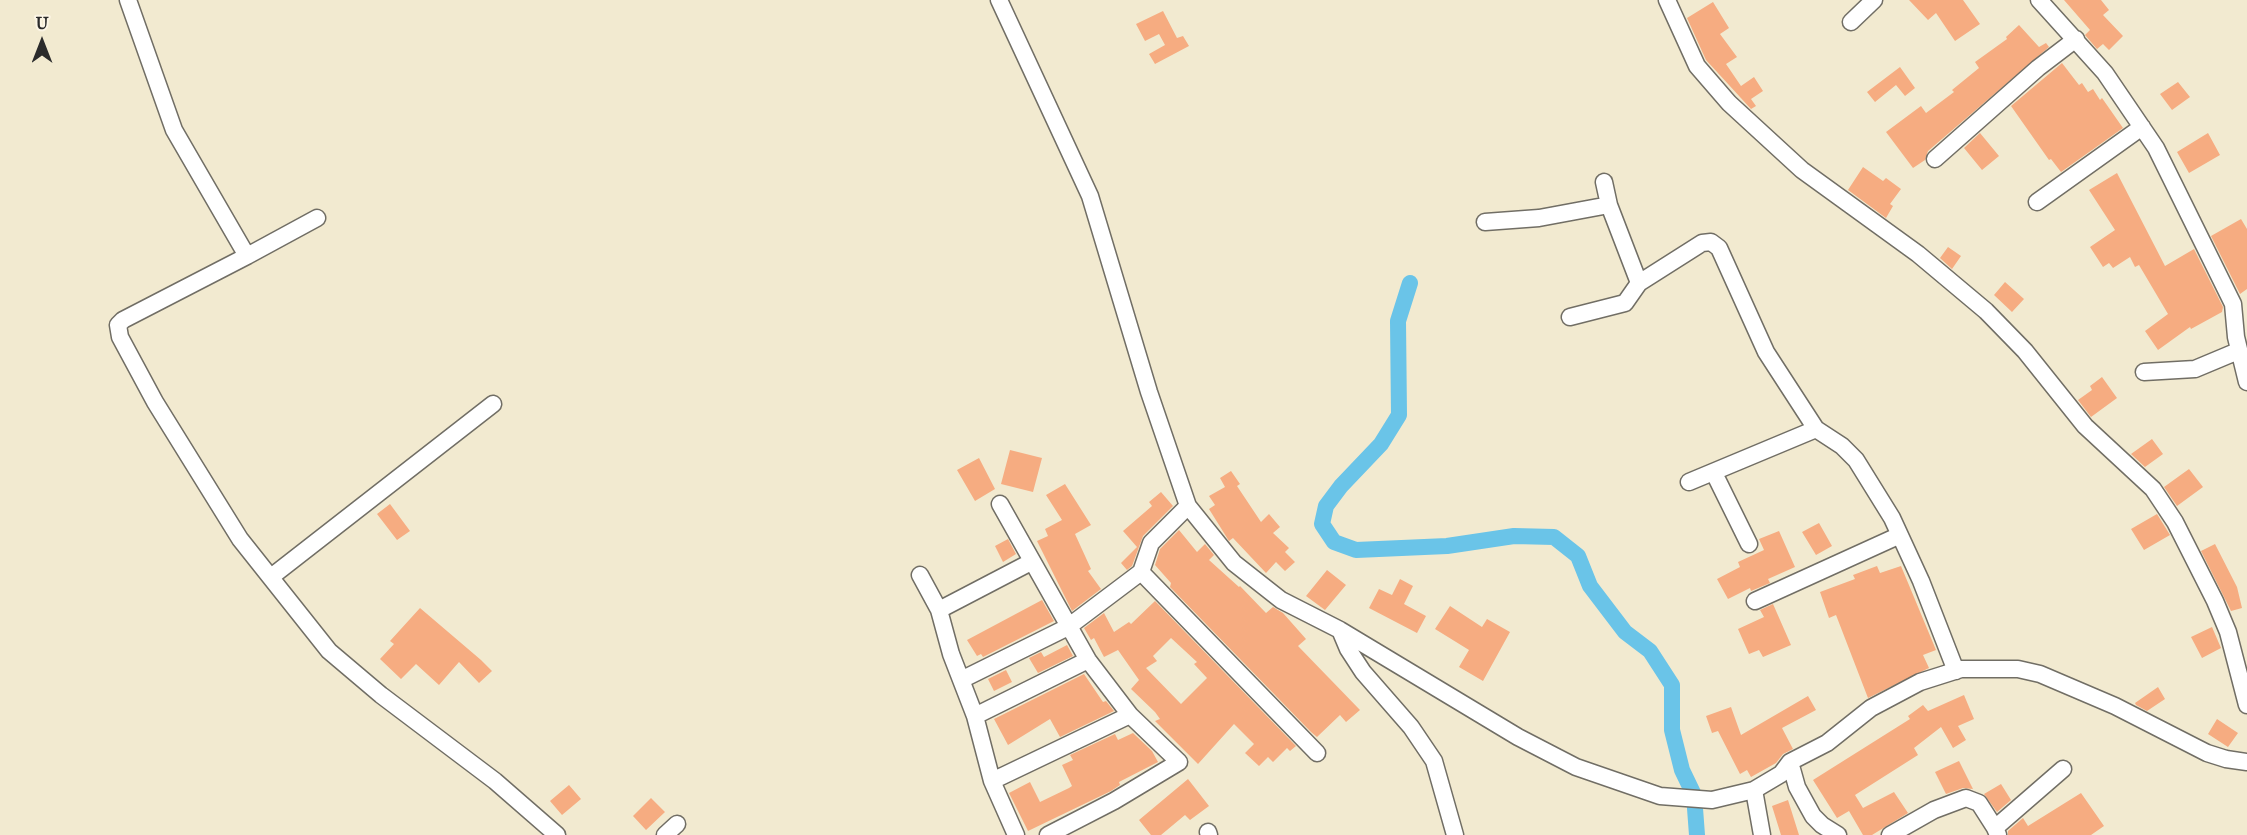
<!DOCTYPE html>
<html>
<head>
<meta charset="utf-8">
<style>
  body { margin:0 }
  #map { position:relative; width:2247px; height:835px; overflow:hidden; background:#f2ead0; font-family:"IM FELL Great Primer",serif }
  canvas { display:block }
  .north { position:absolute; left:12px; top:12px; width:60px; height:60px; -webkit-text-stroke:4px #fcf5e5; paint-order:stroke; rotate:0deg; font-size:16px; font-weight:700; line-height:24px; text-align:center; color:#2b2b2b }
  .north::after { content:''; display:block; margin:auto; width:21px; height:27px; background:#2b2b2b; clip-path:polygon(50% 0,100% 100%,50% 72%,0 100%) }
</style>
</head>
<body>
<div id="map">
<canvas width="2247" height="835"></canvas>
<div class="north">U</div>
</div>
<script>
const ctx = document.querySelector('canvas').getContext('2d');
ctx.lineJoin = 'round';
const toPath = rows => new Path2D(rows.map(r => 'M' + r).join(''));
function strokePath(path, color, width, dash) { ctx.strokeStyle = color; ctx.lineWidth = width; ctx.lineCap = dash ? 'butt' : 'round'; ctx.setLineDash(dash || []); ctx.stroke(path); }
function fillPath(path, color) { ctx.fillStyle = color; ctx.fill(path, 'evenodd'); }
const canal = toPath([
  [1410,283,1398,321,1399,415,1381,444,1341,486,1326,506,1322,524,1334,542,1356,550,1447,546,1514,536,1554,537,1578,556,1590,586,1625,632,1650,651,1672,685,1672,730,1682,770,1694,795,1697,835]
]);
const building = toPath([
  [1909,0,1963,0,1980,24,1955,41,1936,13,1928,20],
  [2064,0,2101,0,2109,10,2103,15,2123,36,2109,50,2103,44,2097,49,2085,35,2090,30],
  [1713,2,1729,28,1720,34,1737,57,1726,64,1741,86,1754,77,1763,91,1751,99,1756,106,1751,109,1706,60,1687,18],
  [1163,11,1177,38,1183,36,1189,46,1155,64,1149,54,1165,45,1159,34,1145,41,1136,24],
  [2019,25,2039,47,2046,43,2049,47,1928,151,1925,160,1913,168,1886,132,1921,106,1926,113,1954,92,1952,90,1979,68,1975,62,2007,39,2006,37],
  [2062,63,2079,85,2082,83,2088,92,2093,89,2100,100,2102,98,2123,128,2061,172,2051,159,2049,160,2011,106],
  [1900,67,1915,88,1905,96,1896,85,1875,102,1867,92],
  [2178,82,2190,97,2172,110,2160,94],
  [1980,133,1999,156,1982,170,1964,148],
  [2208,133,2220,155,2189,173,2177,152],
  [1863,167,1883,181,1886,178,1901,189,1890,204,1893,206,1886,218,1848,190],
  [2117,173,2165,266,2194,249,2223,307,2222,312,2191,329,2190,327,2158,350,2145,331,2168,314,2139,265,2135,267,2130,257,2113,268,2109,263,2103,267,2090,247,2115,230,2089,190],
  [2241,219,2247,229,2247,289,2240,294,2211,236],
  [1948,247,1961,256,1952,269,1940,258],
  [2005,282,2024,299,2012,312,1994,295],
  [2102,377,2117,398,2091,417,2078,400,2092,390,2090,386],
  [2152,439,2163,454,2145,467,2131,454],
  [1010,450,1042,458,1033,492,1001,484],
  [979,458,995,489,975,501,957,470],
  [2189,469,2203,487,2177,506,2164,487],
  [1231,471,1240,484,1237,486,1261,522,1269,514,1280,527,1273,533,1289,548,1285,552,1295,562,1285,571,1276,562,1266,573,1233,538,1229,541,1209,509,1215,505,1209,496,1225,487,1220,478],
  [1065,484,1091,525,1075,534,1091,569,1088,571,1101,589,1072,611,1037,541,1048,536,1045,529,1062,520,1046,495],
  [1161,492,1173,506,1143,536,1132,566,1127,570,1121,563,1137,547,1123,531,1152,506,1149,502],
  [390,504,410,531,397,540,377,514],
  [2157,514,2170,535,2144,550,2131,529],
  [1819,523,1832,546,1816,555,1802,532],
  [1179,530,1197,552,1205,544,1214,555,1209,560,1239,587,1240,586,1266,613,1273,607,1283,613,1306,639,1298,646,1360,710,1346,722,1340,715,1317,737,1311,732,1170,587,1171,583,1155,565,1160,549],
  [1779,531,1795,567,1768,579,1770,583,1751,591,1750,588,1728,599,1717,579,1740,567,1738,562,1764,550,1759,539],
  [1008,539,1016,554,1003,562,995,546],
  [2215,544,2237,587,2242,608,2231,611,2201,551],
  [1877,566,1880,573,1901,566,1936,650,1923,655,1929,668,1868,698,1836,615,1829,618,1820,592,1855,579,1853,575],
  [1327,570,1346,585,1325,610,1306,596],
  [1400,579,1413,586,1404,604,1426,616,1417,633,1369,608,1379,589,1392,595],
  [1042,600,1054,621,983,657,981,654,977,656,967,640],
  [1155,601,1296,746,1290,751,1287,748,1273,762,1268,757,1259,766,1245,753,1254,744,1234,724,1198,764,1155,721,1160,719,1155,712,1131,689,1139,680,1118,650,1104,657,1094,638,1091,640,1084,628,1104,613,1114,632,1129,622,1131,624],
  [1171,638,1197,662,1194,664,1207,678,1181,704,1146,668,1157,661,1153,656],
  [1773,604,1791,645,1763,657,1759,650,1749,654,1738,629,1764,617,1760,610],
  [1450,606,1482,627,1487,619,1510,632,1483,681,1459,667,1469,650,1435,629],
  [420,608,481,660,492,671,479,683,459,662,439,685,416,664,401,679,380,659,394,644,390,641],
  [2212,627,2221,648,2202,658,2191,637],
  [1067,645,1073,656,1038,673,1029,658,1041,652,1044,657],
  [1006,670,1012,682,994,691,988,679],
  [1084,674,1103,702,1106,701,1114,711,1060,737,1050,719,1008,745,994,719],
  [2158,687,2165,699,2147,711,2136,705,2135,703],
  [1964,695,1974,719,1958,726,1966,740,1953,748,1941,727,1914,748,1918,755,1855,795,1863,808,1894,792,1908,813,1872,835,1863,835,1849,811,1837,818,1813,780,1910,719,1908,716,1923,705,1928,711],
  [1808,696,1816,710,1782,728,1793,749,1783,754,1776,763,1751,777,1747,770,1740,774,1718,731,1712,733,1706,716,1731,707,1741,735],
  [2217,719,2238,733,2228,747,2208,734],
  [1133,733,1152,751,1158,762,1119,782,1120,785,1111,791,1028,831,1009,793,1030,782,1040,802,1069,788,1072,786,1062,765,1073,760,1070,755,1115,734,1118,740],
  [1959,761,1973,789,1963,788,1946,794,1935,772],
  [1188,779,1209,806,1190,820,1185,815,1161,835,1151,835,1139,820],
  [2001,784,2011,800,1997,812,1984,794],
  [569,785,581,799,562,815,550,801],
  [2081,793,2104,826,2091,835,2008,835,2008,831,2023,818,2028,826],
  [651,798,665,812,646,830,633,816],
  [1788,800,1799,835,1781,835,1772,806]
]);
const minor = toPath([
  [128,0,174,130,247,256,123,320,118,325,120,337,155,402,240,539,329,651,381,695,495,781,557,835],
  [999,0,1090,196,1149,392,1188,506,1234,563,1281,600,1340,630,1518,737,1576,767,1660,796,1712,800,1754,790,1781,774,1790,762,1827,743,1871,708,1920,682,1961,669,2018,669,2040,674,2115,706,2207,753,2226,759,2247,762],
  [1667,0,1697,66,1729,103,1802,170,1918,254,1986,311,2025,351,2085,426,2153,489,2175,522,2215,601,2228,632,2247,705],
  [2039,0,2105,73,2156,148,2233,304,2236,337,2247,382],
  [1851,22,1874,0],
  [1935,159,2038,68,2076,39],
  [1604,182,1609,205,1639,283],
  [2037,202,2142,127],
  [1485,222,1539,218,1609,205],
  [247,256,317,218],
  [1570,317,1625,303,1639,283,1702,243,1711,242,1719,248,1766,352,1816,429],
  [2144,372,2195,369,2238,351],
  [1714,473,1749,544],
  [1689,482,1816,429,1842,446,1856,460,1892,518,1921,581,1956,671],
  [1000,504,1088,660,1130,715,1179,762,1114,801,1048,835],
  [1141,572,1317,753],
  [920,575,939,610,951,654,975,716,992,781,1016,835],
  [271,577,493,404],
  [1755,601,1898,536],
  [939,610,1031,562],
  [1340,630,1348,649,1363,672,1411,727,1434,761,1455,835],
  [961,680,1068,627,1141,572,1151,543,1188,506],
  [975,716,1088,660],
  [1790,762,1797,787,1813,816,1822,825,1838,835],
  [992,781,1130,715],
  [1754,790,1762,835],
  [1208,832,1209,835],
  [665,835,677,824],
  [1890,835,1934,810,1966,798,1979,803,1995,828],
  [1998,835,1995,828,2063,769]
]);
strokePath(canal, '#6ac4e8', 16);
fillPath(building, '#f6ac81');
strokePath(minor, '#716e65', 19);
strokePath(minor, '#fff', 16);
</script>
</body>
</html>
